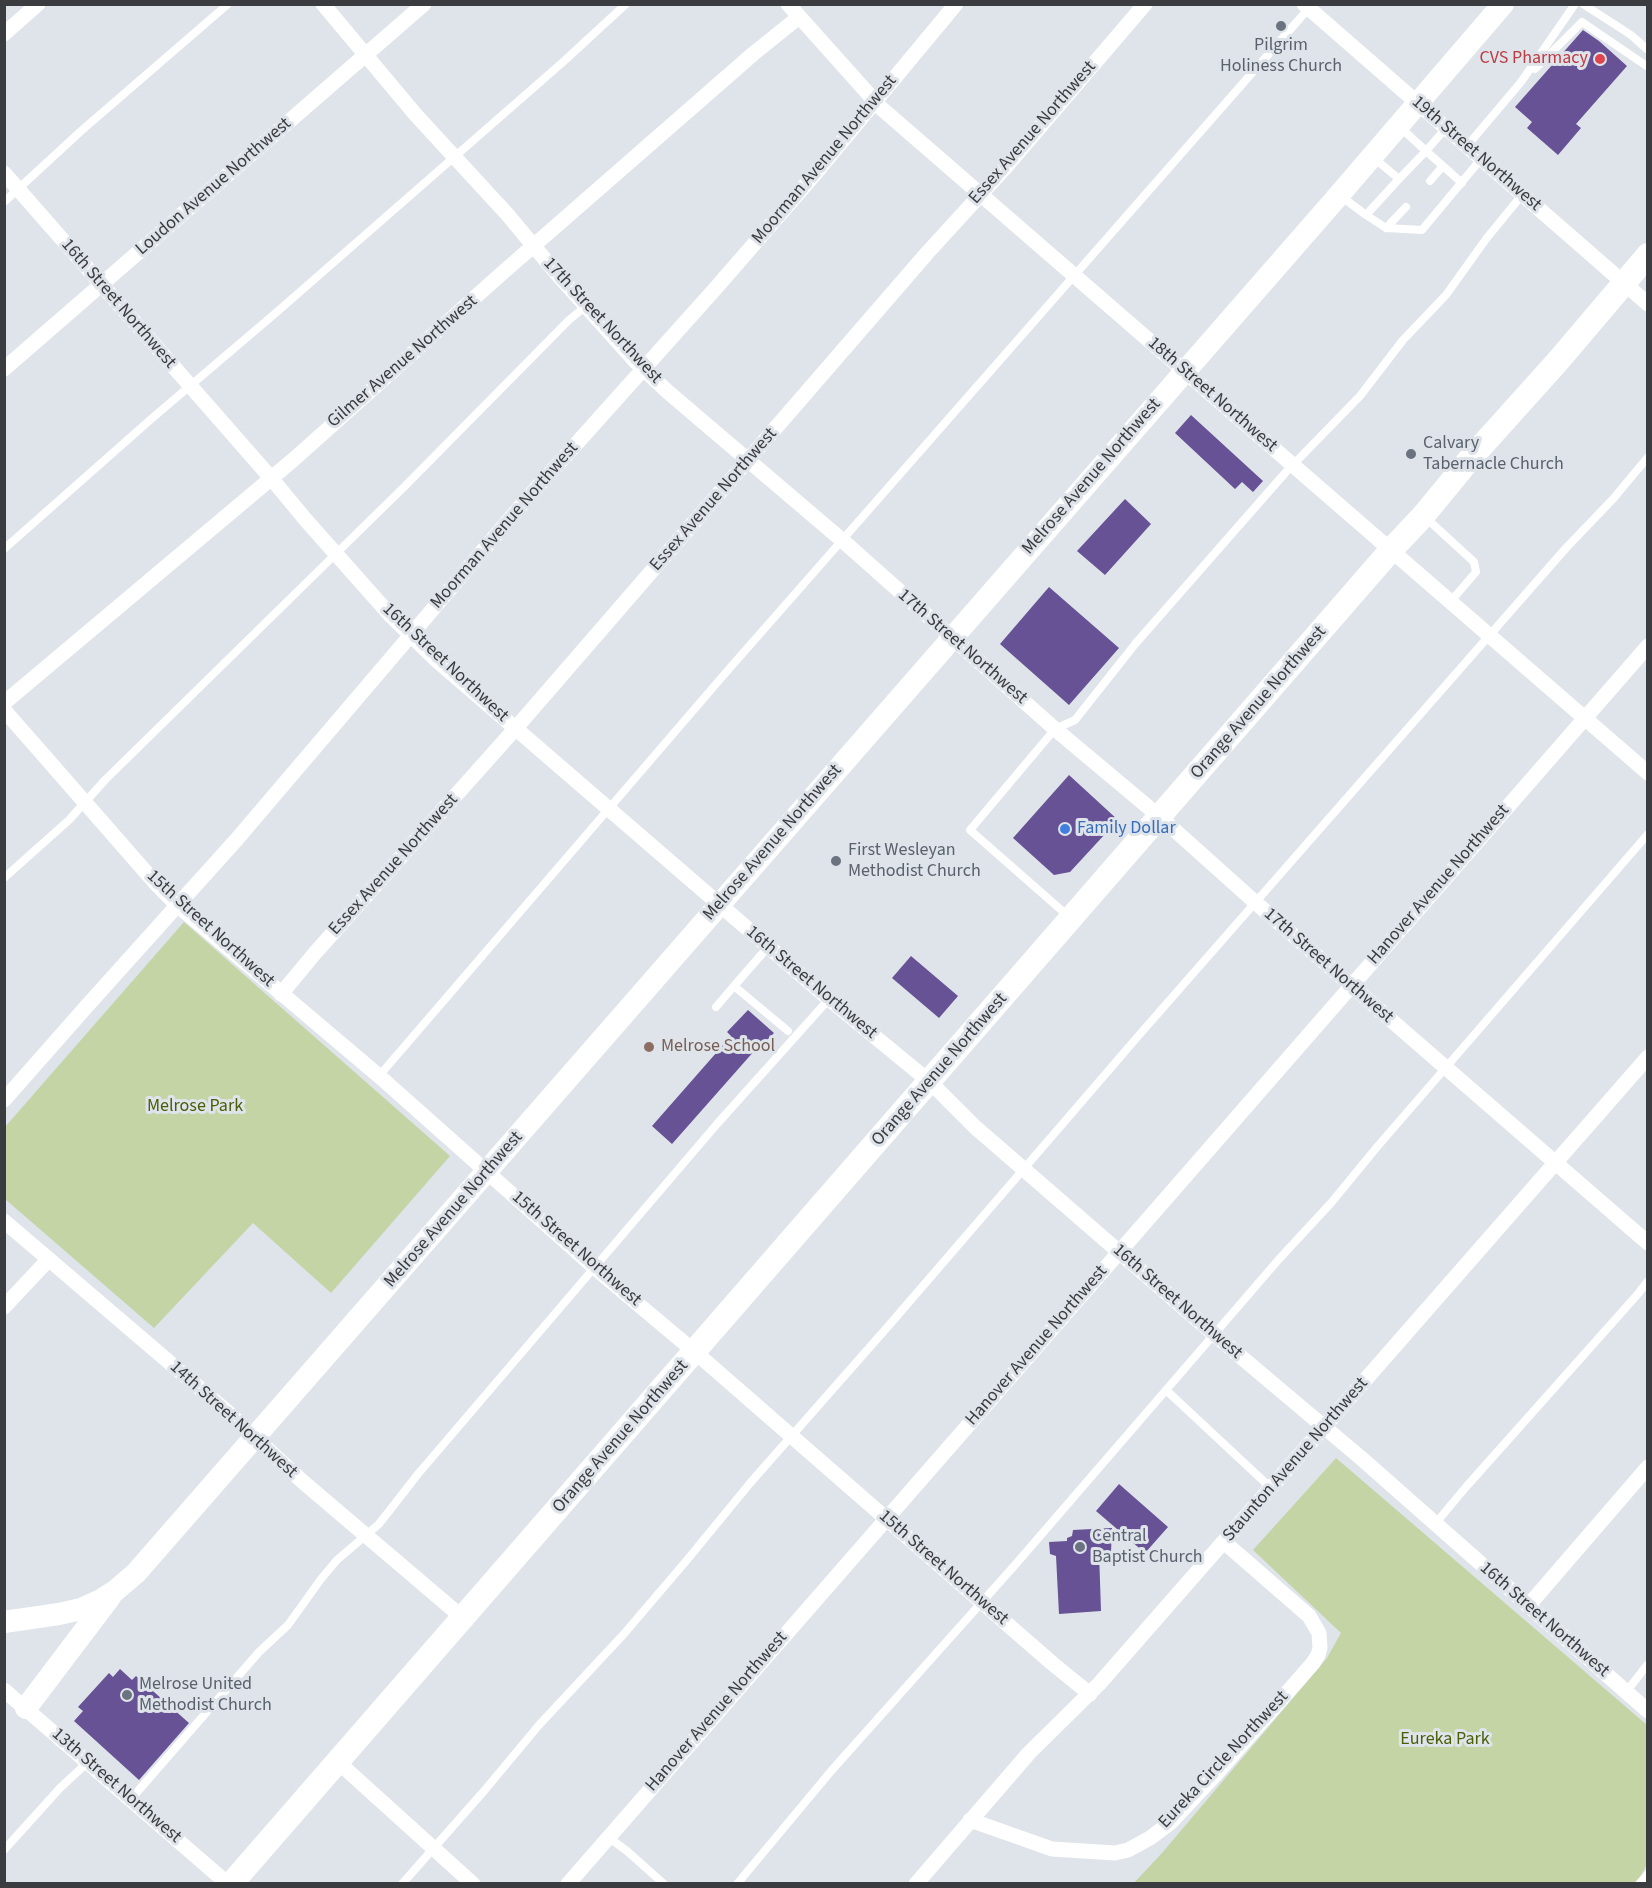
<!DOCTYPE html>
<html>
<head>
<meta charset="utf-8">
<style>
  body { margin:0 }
  #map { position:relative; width:1652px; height:1888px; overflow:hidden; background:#dee4ea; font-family:"Source Sans 3",sans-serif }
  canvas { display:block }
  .frame { position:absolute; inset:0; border:6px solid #3a3c3f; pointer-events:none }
</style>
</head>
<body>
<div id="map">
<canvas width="1652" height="1888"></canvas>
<div class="frame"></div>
</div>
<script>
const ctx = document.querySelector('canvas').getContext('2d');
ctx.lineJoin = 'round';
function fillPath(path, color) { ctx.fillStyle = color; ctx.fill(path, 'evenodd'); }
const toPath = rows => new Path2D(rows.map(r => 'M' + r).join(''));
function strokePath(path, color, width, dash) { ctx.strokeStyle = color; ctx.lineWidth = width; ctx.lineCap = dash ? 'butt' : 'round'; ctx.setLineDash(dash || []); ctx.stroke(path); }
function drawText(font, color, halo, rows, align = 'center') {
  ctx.font = font + ' "Source Sans 3",sans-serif'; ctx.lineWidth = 6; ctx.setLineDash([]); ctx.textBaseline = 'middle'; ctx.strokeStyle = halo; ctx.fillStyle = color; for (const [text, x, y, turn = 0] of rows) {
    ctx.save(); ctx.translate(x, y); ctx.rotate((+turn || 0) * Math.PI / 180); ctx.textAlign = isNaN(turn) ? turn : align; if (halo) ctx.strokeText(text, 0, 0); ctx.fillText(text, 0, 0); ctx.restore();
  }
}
const green = toPath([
  [184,922,450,1156,331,1293,253,1223,154,1328,5,1199,5,1127],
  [1336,1458,1647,1725,1647,1864,1637,1883,1133,1884,1162,1853,1327,1658,1341,1633,1253,1550]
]);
const building = toPath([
  [1583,30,1599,41,1627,66,1576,124,1581,128,1558,155,1527,128,1532,122,1515,107],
  [1191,415,1263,481,1253,492,1242,482,1235,489,1175,433],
  [1125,499,1151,524,1105,575,1077,551],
  [1049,587,1119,648,1069,705,1000,644],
  [1069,775,1118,820,1070,872,1054,875,1013,838],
  [911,956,958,996,939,1018,892,978],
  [748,1010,774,1033,764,1043,763,1041,672,1144,652,1126,731,1036,727,1032],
  [1119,1484,1168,1527,1145,1553,1096,1511],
  [1112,1528,1111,1552,1099,1552,1101,1611,1059,1614,1056,1556,1050,1554,1049,1542,1067,1541,1067,1538,1072,1536,1073,1530],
  [120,1669,132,1680,136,1676,189,1723,139,1780,74,1721,83,1711,78,1707,109,1673,113,1677]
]);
const lane = toPath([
  [1583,4,1631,35,1648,50],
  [1535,69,1582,22,1648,67],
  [1467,146,1521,82,1575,4],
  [1374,158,1399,179,1426,151,1401,128],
  [1443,166,1426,151,1446,128],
  [1430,181,1443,166,1462,183],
  [1342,197,1366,215,1399,179],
  [4,202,81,131,228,4],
  [1406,207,1386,228,1422,230,1481,159],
  [1366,215,1386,228],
  [1425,517,1474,562,1476,572,1451,601],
  [4,549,150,420,278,311,563,62,626,4],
  [4,878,69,820,105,780,404,487,569,320,586,306],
  [1068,916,970,830,1055,729,1075,720,1136,643,1286,472,1360,396,1403,340,1446,295,1486,239,1522,195],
  [768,947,734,986,788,1031],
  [716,1007,734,986],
  [379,1076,722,677,1309,8],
  [1166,1390,1271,1488],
  [1435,1524,1466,1487,1637,1295,1648,1281],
  [1626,1692,1648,1664],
  [131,1799,259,1652,288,1625,321,1579,337,1560,379,1524,418,1474,717,1124,829,999],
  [608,1837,627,1851,664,1884],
  [4,1850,60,1788,88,1762],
  [402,1884,484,1791,539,1725,623,1635,687,1560,751,1482,891,1323,1140,1034,1566,548,1613,499,1648,457],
  [737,1884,832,1770,1015,1565,1280,1258,1331,1203,1377,1147,1648,834],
  [1639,1884,1648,1874]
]);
const street = toPath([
  [323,4,415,114,507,214,558,275,635,361,668,392,843,541,1055,729,1160,817,1256,903,1648,1243],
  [788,4,881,108,1648,773],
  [1304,4,1648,304],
  [4,34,38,4],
  [4,173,271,478,305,519,391,616,434,658,829,999,930,1082,975,1127,1215,1335,1361,1458,1648,1711],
  [4,369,424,4],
  [4,703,293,460,500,275,753,54,799,17],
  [4,710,158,886,177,905,379,1076,595,1268,695,1352,1053,1664,1090,1694],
  [281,994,315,953,515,729,928,252,1003,170,1145,4],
  [4,1100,86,1007,237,839,525,501,715,289,814,175,956,4],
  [4,1221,231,1415,302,1481,463,1618],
  [4,1307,49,1259],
  [1528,1606,1648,1467],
  [4,1690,228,1884],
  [338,1762,473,1884],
  [970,1820,1052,1849,1115,1853,1128,1850,1150,1838,1170,1823,1216,1774,1313,1663,1318,1655,1320,1648,1319,1633,1309,1616,1224,1542],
  [568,1884,1648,646],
  [916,1884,1029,1753,1099,1684,1648,1057]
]);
const secondary = toPath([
  [4,1622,59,1614,81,1609,101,1600,115,1591,136,1573,1339,195,1503,4],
  [26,1708,110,1597]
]);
const primary = toPath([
  [231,1884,1391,550,1423,516,1469,460,1558,361,1648,255]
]);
const markers = [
  [1281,26,6,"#6b7280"],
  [1600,59,6,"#e0444e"],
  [1411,454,6,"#6b7280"],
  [1065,829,6,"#3f7fe0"],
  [836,861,6,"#6b7280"],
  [649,1047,6,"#8d6e63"],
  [1080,1547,6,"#6b7280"],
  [127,1695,6,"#6b7280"]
];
const worshipNames = [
  ["Pilgrim",1281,46,"center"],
  ["Holiness Church",1281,67,"center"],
  ["Calvary",1423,444],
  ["Tabernacle Church",1423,465],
  ["First Wesleyan",848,851],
  ["Methodist Church",848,872],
  ["Central",1092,1537],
  ["Baptist Church",1092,1558],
  ["Melrose United",139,1685],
  ["Methodist Church",139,1706]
];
const healthNames = [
  ["CVS Pharmacy",1588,59]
];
const streetNames = [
  ["Essex Avenue Northwest",1033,133,-49],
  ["19th Street Northwest",1476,154,41],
  ["Moorman Avenue Northwest",825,160,-50],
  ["Loudon Avenue Northwest",214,187,-41],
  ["16th Street Northwest",118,304,49],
  ["17th Street Northwest",602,321,47],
  ["Gilmer Avenue Northwest",403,362,-41],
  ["18th Street Northwest",1212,395,41],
  ["Melrose Avenue Northwest",1092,477,-49],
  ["Essex Avenue Northwest",714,500,-49],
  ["Moorman Avenue Northwest",505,526,-49],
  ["17th Street Northwest",962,647,41],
  ["16th Street Northwest",445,663,43],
  ["Orange Avenue Northwest",1259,703,-49],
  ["Melrose Avenue Northwest",773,843,-49],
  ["Essex Avenue Northwest",394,865,-48],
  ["Hanover Avenue Northwest",1439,885,-49],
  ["15th Street Northwest",210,929,42],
  ["17th Street Northwest",1328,966,41],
  ["16th Street Northwest",811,983,40],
  ["Orange Avenue Northwest",940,1070,-49],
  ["Melrose Avenue Northwest",454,1210,-49],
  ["15th Street Northwest",576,1249,41],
  ["16th Street Northwest",1177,1302,41],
  ["Hanover Avenue Northwest",1037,1346,-49],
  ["14th Street Northwest",233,1420,42],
  ["Orange Avenue Northwest",621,1437,-49],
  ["Staunton Avenue Northwest",1296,1460,-49],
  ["15th Street Northwest",943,1568,41],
  ["16th Street Northwest",1544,1620,41],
  ["Hanover Avenue Northwest",717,1712,-49],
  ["Eureka Circle Northwest",1224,1760,-47],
  ["13th Street Northwest",116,1786,41]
];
const shopNames = [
  ["Family Dollar",1077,829]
];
const educationNames = [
  ["Melrose School",661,1047]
];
const parkNames = [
  ["Melrose Park",195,1107],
  ["Eureka Park",1445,1740]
];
fillPath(green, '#c4d4a4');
fillPath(building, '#665294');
strokePath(lane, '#fff', 8);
strokePath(street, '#fff', 15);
strokePath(secondary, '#fff', 22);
strokePath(primary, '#fff', 24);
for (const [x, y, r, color] of markers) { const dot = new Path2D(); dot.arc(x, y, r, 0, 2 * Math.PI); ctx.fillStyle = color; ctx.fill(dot); strokePath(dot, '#dee4ea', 2); }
drawText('18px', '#5b616d', '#dee4ea', worshipNames, 'left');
drawText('18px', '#be3a42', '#dee4ea', healthNames, 'right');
drawText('18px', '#3a3c3f', '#dee4ea', streetNames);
drawText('18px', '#366cbe', '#dee4ea', shopNames, 'left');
drawText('18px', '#785e54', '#dee4ea', educationNames, 'left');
drawText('18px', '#4a5e06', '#dee4ea', parkNames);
</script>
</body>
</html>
